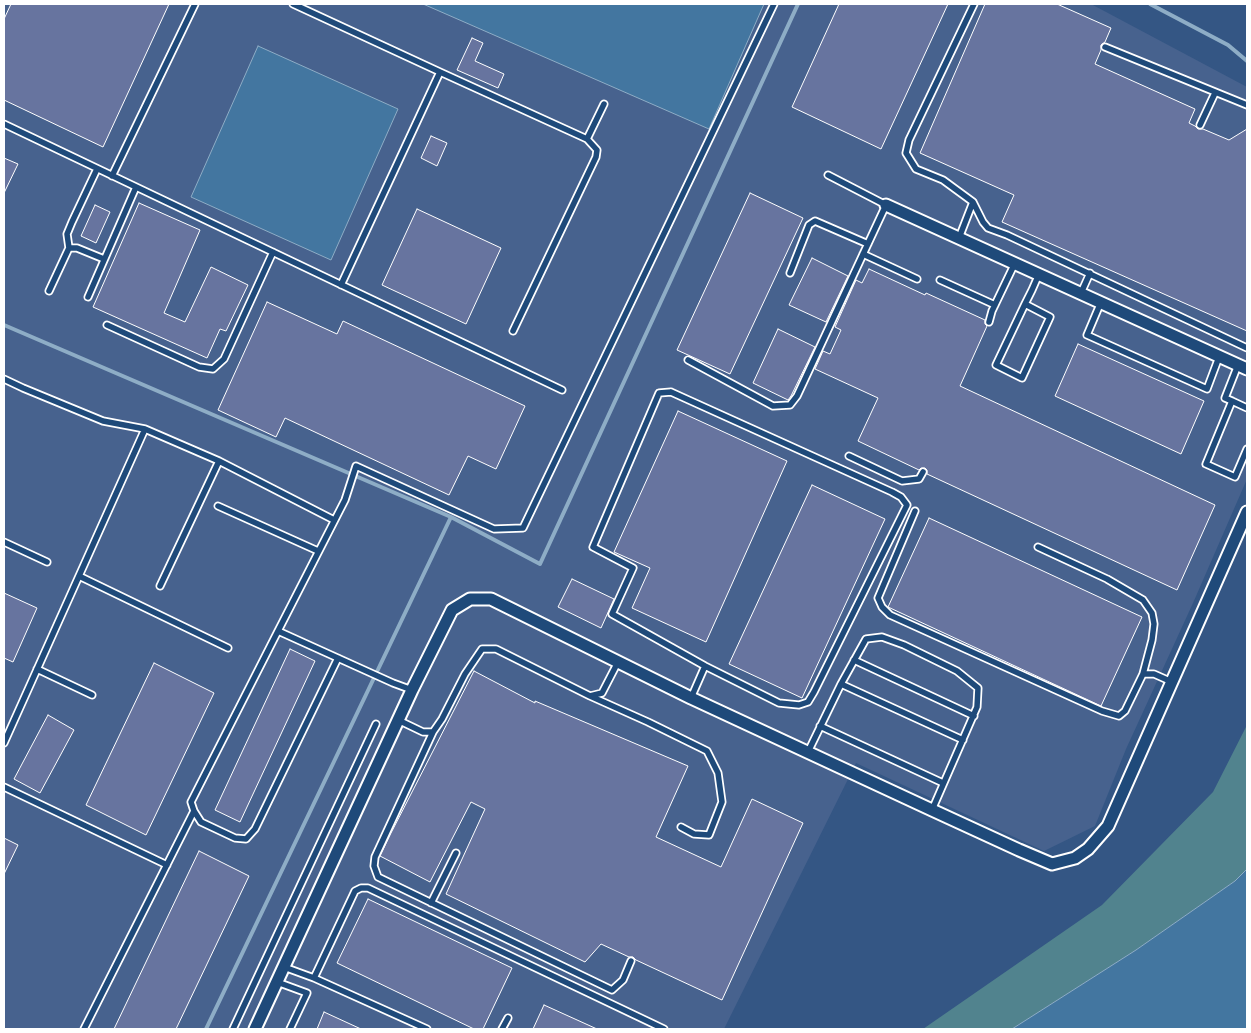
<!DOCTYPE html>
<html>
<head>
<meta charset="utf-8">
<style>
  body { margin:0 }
  #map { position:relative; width:1251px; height:1033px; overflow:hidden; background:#345684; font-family:"Indie Flower",sans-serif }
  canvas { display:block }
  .frame { position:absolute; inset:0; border:5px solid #fff; pointer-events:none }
</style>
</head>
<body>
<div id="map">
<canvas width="1251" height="1033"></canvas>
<div class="frame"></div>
</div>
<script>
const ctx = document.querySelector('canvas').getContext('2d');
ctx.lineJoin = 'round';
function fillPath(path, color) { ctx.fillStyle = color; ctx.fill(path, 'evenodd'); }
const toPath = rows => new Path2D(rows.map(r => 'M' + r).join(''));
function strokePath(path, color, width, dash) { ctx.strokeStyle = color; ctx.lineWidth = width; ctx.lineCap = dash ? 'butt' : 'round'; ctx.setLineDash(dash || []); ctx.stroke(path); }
const built = toPath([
  [4,4,1091,4,1247,87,1247,479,1193,603,1126,749,1095,826,1044,851,856,763,724,1029,4,1029]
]);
const green = toPath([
  [1247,725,1247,869,1235,881,1136,950,1012,1029,923,1029,1102,905,1213,792]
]);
const water = toPath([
  [423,4,764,4,709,129,423,4],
  [258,46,398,109,331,260,191,197,258,46],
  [1247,869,1247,1029,1012,1029,1136,950,1235,881,1247,869]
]);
const stream = toPath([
  [1150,4,1228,45,1247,61],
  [4,325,451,517],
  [206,1029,451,517,540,564,798,4]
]);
const building = toPath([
  [11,4,169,4,103,147,4,100,4,19,11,4],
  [839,4,948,4,881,149,792,107,839,4],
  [985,4,1057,4,1111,28,1105,42,1101,45,1101,50,1095,64,1195,109,1189,123,1195,126,1198,129,1203,129,1229,140,1247,129,1247,331,1002,222,1014,195,920,153,985,4],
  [472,38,483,43,475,61,504,74,498,88,457,70,472,38],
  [431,136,447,143,437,166,421,158,431,136],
  [4,158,18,164,4,193,4,158],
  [750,193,803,218,730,374,677,350,750,193],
  [139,203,200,230,164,313,185,322,211,267,248,285,226,331,220,329,207,358,93,307,139,203],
  [95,205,110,212,96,243,81,236,95,205],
  [417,209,501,248,466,324,382,285,417,209],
  [812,258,848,276,826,322,789,305,812,258],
  [869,269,925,295,926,293,985,320,985,324,987,326,960,386,1215,505,1177,590,927,474,927,470,925,468,921,468,919,470,858,441,878,398,815,369,823,351,830,354,841,330,835,327,856,280,862,283,869,269],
  [267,302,337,334,343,321,525,406,496,469,468,456,449,495,285,418,276,437,218,410,267,302],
  [778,329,815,347,791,396,788,400,753,383,778,329],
  [1078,344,1204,401,1181,454,1055,396,1078,344],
  [678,411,787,461,706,642,632,608,650,568,614,552,678,411],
  [812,485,885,519,802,698,729,664,812,485],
  [929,518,1142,617,1101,706,888,607,929,518],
  [572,579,614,599,601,628,558,607,572,579],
  [4,593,37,608,13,662,4,658,4,593],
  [290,649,315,661,240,822,215,810,290,649],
  [154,663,214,693,146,835,86,805,154,663],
  [474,671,535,703,535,701,688,766,656,837,721,867,752,799,803,823,722,1000,636,960,633,957,629,957,601,944,585,962,446,894,485,809,471,802,430,882,380,856,391,833,474,671],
  [48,715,74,730,40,793,14,779,48,715],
  [4,838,18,845,4,874,4,838],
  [199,851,249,876,176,1029,114,1029,199,851],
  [368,899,512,968,483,1029,474,1029,337,963,368,899],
  [544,1005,597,1029,533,1029,544,1005],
  [324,1012,361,1029,317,1029,324,1012]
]);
const lane = toPath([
  [293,4,440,72],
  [1105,47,1247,105],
  [4,124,562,390],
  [1200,125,1215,93],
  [112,176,195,4],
  [973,202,983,222,988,228,1007,235,1247,348],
  [959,238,973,202,943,180,916,169,906,153,909,140,974,4],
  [69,248,67,234,72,222,97,169],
  [863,254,917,279],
  [790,273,809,225,815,221,868,244],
  [940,280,995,305],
  [341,285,440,72,587,139,604,104],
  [49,291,69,248,77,248,104,259],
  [1081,293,1090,273],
  [88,297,136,187],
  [1101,302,1087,335,1207,389,1219,357],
  [1025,304,1050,317,1022,378,996,365,1025,304,1032,290,1039,274],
  [989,322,992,311,1015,263],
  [107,325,199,367,213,369,224,359,273,252],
  [513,331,596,157,597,150,587,139],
  [688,360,773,406,790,405,797,396,886,205,828,175],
  [4,379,23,388,103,421,145,429,219,461,334,520],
  [671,392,892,492,901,497,907,505,814,692,808,702,799,705,779,703,705,666,612,614,633,568,593,547,659,393,671,392],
  [1232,401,1225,398,1238,365],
  [1247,408,1232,401,1206,464,1235,477,1247,449],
  [849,456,902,481,919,479,923,472],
  [218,506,318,551],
  [915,511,878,598,882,607,890,615,1102,711,1119,716,1125,711,1143,674,1154,674,1172,682],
  [4,542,47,562],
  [1038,547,1107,579,1143,600,1152,613,1154,624,1152,640,1143,674],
  [79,576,228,648],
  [160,586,219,461],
  [278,631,191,802,194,811,201,822,235,838,246,839,255,829,338,658],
  [854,660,974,716],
  [37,669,92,695],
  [841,684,963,740],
  [412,690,393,683,278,631,345,500,356,466,494,529,523,528,774,4],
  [590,696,648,722,707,751,718,773,722,802,709,835,694,834,681,827],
  [691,698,705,666],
  [398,720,423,732,433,732,442,719,465,674,482,649,496,649,590,696,602,693,618,662],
  [820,726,943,783],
  [433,732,375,857,374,866,378,877,612,990,623,980,631,961],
  [4,743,145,429],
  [808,752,841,684,866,639,882,637,904,645,957,671,978,688,977,707,932,810],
  [4,787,167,865],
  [431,903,456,853],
  [284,967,314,978,427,1029],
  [314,978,355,891,361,888,368,888,664,1029],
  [277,982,307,993,290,1029],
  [84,1029,194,811],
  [233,1029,376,724],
  [502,1029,508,1018]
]);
const street = toPath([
  [886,205,1247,369],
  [255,1029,412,690,452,610,470,599,491,599,691,698,932,810,1019,850,1052,864,1075,858,1088,849,1108,826,1247,512]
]);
fillPath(built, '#47628e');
fillPath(green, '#51838e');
fillPath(water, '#4376a0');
strokePath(water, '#8eadc6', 1);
strokePath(stream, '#8eadc6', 4);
fillPath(building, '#67749f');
strokePath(building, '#fff', 1);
strokePath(lane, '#fff', 9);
strokePath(street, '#fff', 15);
strokePath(lane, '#1f4a7a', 5.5);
strokePath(street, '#1f4a7a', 11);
</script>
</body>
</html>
